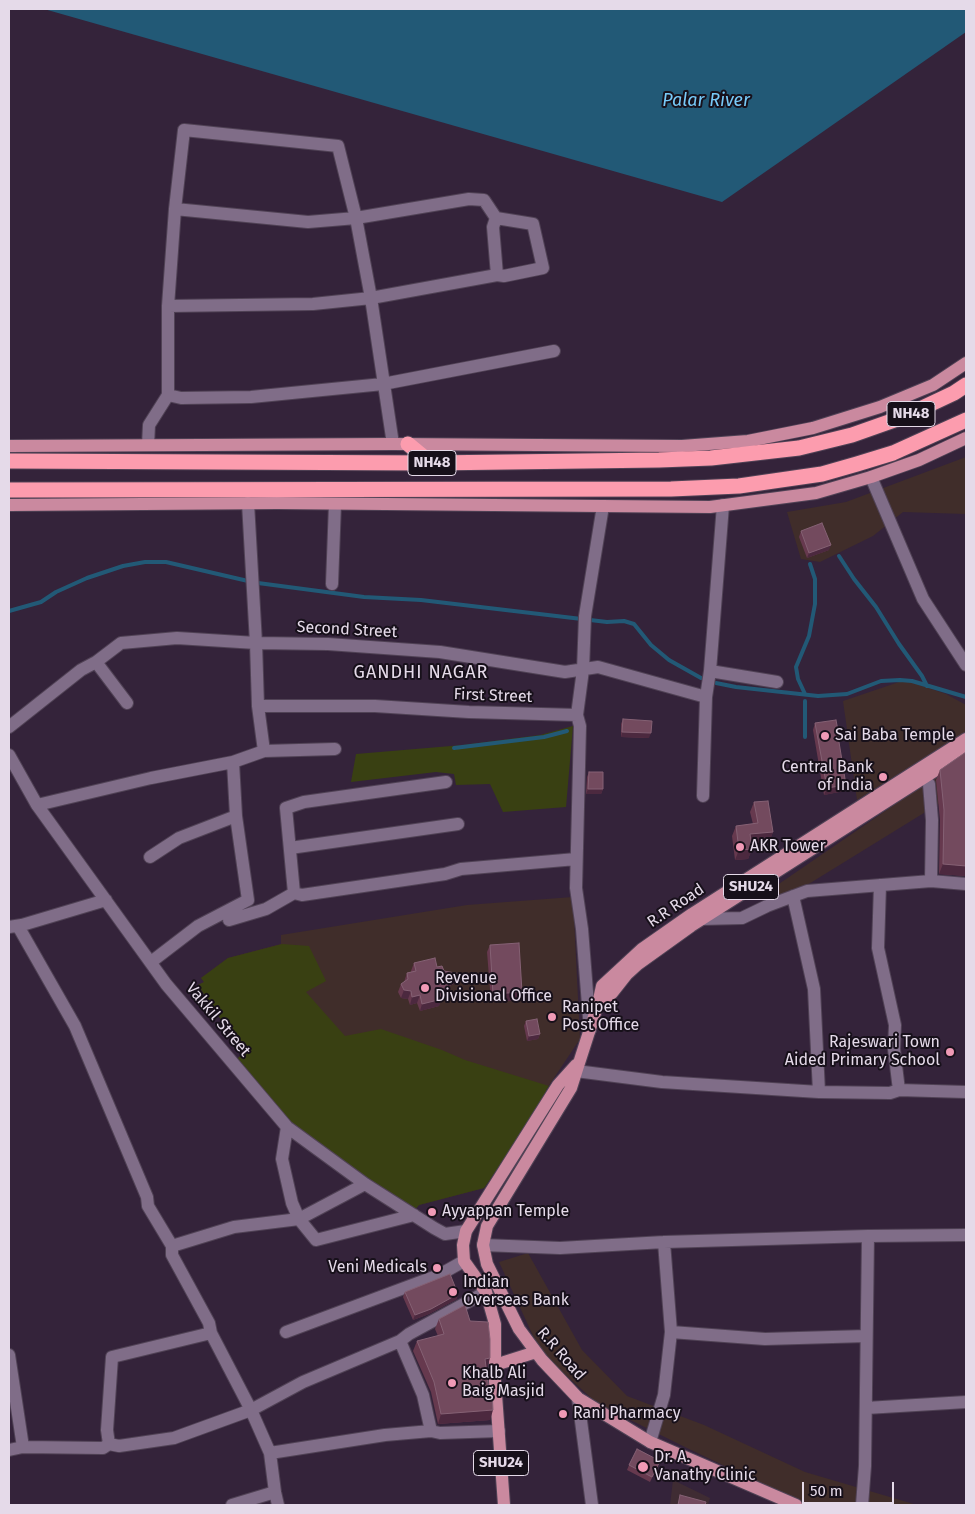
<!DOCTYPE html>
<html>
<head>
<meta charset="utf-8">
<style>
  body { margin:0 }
  #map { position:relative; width:975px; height:1514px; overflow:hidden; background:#34233a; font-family:"Fira Sans",sans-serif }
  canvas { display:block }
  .frame { position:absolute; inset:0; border:10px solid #e5dae9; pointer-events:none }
  .scale { position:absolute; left:802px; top:1482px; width:92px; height:22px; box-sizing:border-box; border:2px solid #e5dae9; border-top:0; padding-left:6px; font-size:15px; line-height:18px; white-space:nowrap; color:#e5dae9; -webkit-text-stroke:4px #17101a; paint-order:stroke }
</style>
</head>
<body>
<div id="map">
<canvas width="975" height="1514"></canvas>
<div class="frame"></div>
<div class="scale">50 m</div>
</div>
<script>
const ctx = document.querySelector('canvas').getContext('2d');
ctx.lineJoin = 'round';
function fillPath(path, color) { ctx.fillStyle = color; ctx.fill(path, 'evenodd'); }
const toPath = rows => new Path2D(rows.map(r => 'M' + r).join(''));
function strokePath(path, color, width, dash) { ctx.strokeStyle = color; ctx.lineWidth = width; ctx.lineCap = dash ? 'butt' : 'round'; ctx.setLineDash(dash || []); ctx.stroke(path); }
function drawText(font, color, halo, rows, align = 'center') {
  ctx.font = font + ' "Fira Sans",sans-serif'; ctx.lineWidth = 4; ctx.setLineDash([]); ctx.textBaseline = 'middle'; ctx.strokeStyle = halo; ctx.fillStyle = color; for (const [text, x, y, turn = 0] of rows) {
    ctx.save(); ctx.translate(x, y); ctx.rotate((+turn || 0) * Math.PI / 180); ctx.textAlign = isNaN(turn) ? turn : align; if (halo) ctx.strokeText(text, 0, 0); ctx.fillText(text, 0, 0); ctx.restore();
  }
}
const commercial = toPath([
  [966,457,966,514,903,512,873,536,820,562,801,559,787,512,846,502],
  [905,680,946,694,966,705,966,732,857,800,843,701],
  [964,757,966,787,812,882,779,899,773,888],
  [573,897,580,1039,546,1090,548,1095,484,1188,419,1205,412,1213,237,1059,243,1053,198,985,204,982,201,978,228,958,281,944,281,935,467,905],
  [528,1253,582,1350,627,1396,704,1425,805,1472,917,1505,807,1505,689,1449,598,1404,541,1353,499,1262]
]);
const education = toPath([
  [673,1480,710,1498,708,1505,670,1505]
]);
const green = toPath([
  [573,726,566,807,503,812,490,784,456,785,454,774,436,772,351,782,356,754,463,745,540,735],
  [282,944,309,946,326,981,306,992,345,1036,381,1029,442,1050,465,1060,549,1086,546,1090,548,1095,484,1188,419,1205,412,1213,367,1183,278,1112,237,1059,243,1053,198,985,204,982,201,978,228,958]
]);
const water = toPath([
  [44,9,966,9,966,32,722,202]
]);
const stream = toPath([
  [839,556,854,579,876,607,899,644,922,676,927,686],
  [258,583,364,597,421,600,607,622,624,621,634,624,651,645,669,660,701,678],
  [9,611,41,602,56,592,87,578,123,566,145,562,166,562,248,581],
  [716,683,736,687,818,696,847,694,881,681,900,680,912,681,966,697],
  [805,694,798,679,796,667,809,636,815,604,815,579,810,564],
  [805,737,805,701],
  [454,748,544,737,567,731]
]);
const street = toPath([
  [175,209,308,222,356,218,469,199,484,200,496,218,493,227,497,275],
  [168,306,313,304,371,298,497,275,504,276,543,268,533,224,496,218],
  [168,395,181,398,251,397,383,384,554,351],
  [148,445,149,425,168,395,168,306,175,209,184,130,338,146,356,218,371,298,393,444],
  [871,477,923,599,966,665],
  [248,503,256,643,258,706,264,751],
  [332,584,335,504],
  [96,662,127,703],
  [710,671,777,682],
  [258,706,375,706,469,712,577,715],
  [9,727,81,670,96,662,121,643,177,638,256,643,328,644,440,652,565,672,598,667,706,697],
  [9,755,37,805,166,984,287,1127,365,1184,434,1228,445,1234,466,1231],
  [929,784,932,820,931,881],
  [703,796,706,697,710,671,723,505],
  [37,805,151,778,233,762,264,751,335,749],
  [290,848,458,824],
  [150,857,179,838,236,816],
  [880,885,878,948,895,1025,894,1049,899,1090],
  [294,893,286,808,304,802,446,782],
  [793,896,814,989,819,1092],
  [701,919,742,918,767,906,807,891,931,881,966,884],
  [229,920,266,909,294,893,302,895,445,874,461,869,576,859],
  [18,926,75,1026,147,1197,148,1206,172,1246,172,1255,209,1323,211,1333,251,1410,270,1453,275,1492,278,1505],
  [9,927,22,925,106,900],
  [151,962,198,926,248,900,236,816,233,762],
  [590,1030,582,929,576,888,580,726,577,715,583,670,585,616,603,506],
  [576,1071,662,1082,819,1092,890,1093,899,1090,966,1092],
  [287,1127,282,1159,292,1203,299,1219,316,1240,414,1215],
  [483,1245,560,1248,664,1242,868,1236,966,1235],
  [172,1246,234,1227,299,1219,365,1184],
  [286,1332,439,1275,464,1261],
  [671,1332,765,1339,866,1336],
  [400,1341,423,1395,431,1431],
  [9,1355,23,1447],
  [578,1398,592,1505],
  [866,1408,966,1402],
  [650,1442,664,1395,671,1332,664,1242],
  [109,1444,119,1446,174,1438,251,1410,303,1382,400,1341,409,1334,486,1292],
  [9,1450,23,1447,103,1448,109,1444,107,1430,112,1357,211,1333],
  [270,1453,385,1435,431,1431,440,1433,499,1431],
  [232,1505,275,1492],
  [862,1505,865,1466,868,1236]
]);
const primary = toPath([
  [9,446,393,444,682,446,748,441,813,428,880,407,933,385,966,363],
  [9,505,277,503,710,507,816,493,871,477,919,460,966,438],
  [598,1004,602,986,642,949,692,914,966,739],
  [495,1365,536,1352],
  [504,1505,495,1381,495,1324,486,1292,464,1261,463,1245,466,1231,558,1085,576,1065],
  [796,1505,650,1442,578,1398,542,1360,519,1329,487,1264,483,1245,487,1226,571,1088,598,1004,612,993,627,974,638,964,691,926,966,751]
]);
const highway = toPath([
  [408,444,431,463],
  [9,461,431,463,659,460,711,458,799,448,852,435,903,417,954,393,966,385],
  [9,490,671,489,739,486,822,474,857,464,893,453,966,420]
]);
const wall = toPath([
  [801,531,829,550,807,558,799,537],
  [623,719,649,738,621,737,621,724],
  [815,723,838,738,844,791,824,795,813,730],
  [966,752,966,876,939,874,940,820,936,780,940,770],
  [589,772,603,789,601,794,586,794,587,777],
  [754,802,773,832,769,842,751,844,752,849,748,859,735,860,732,836,736,826,753,824,750,812],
  [490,945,522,992,520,1000,491,1002,487,952],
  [414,963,437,967,458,981,448,987,445,996,441,997,439,1006,420,1011,417,1003,410,1005,408,999,401,998,398,992,401,984,404,982,407,973,411,972,411,971],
  [526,1021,540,1034,538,1039,527,1041,524,1026],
  [405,1292,457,1299,429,1314,413,1320,403,1297],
  [439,1319,487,1368,486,1368,490,1420,438,1424,431,1392,413,1351,417,1341,438,1336,435,1329],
  [629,1465,658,1466,650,1482,627,1470]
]);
const shadedWall = toPath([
  [831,545,829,550,807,558,809,553],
  [622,732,651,733,649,738,621,737],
  [846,785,844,791,824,795,827,788],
  [588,789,603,789,601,794,586,794],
  [773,832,769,842,746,844,750,834],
  [752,849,748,859,735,860,739,850],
  [943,864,966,866,966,876,939,874],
  [461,974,458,981,445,989,448,988,445,996,437,998,440,991,447,983],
  [404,990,411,991,408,999,401,998],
  [522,992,520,1000,491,1002,493,994],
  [420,995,417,1003,410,1005,412,997],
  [442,999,439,1006,420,1011,422,1004],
  [540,1034,538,1039,527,1041,529,1036],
  [458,1294,457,1299,429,1314,413,1320,415,1315],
  [490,1358,487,1368,481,1369,485,1359],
  [493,1410,490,1420,438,1424,441,1414]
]);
const building = toPath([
  [822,523,831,545,809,553,801,531,822,523],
  [623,719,652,721,651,733,622,732,623,719],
  [836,720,839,736,838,736,846,785,827,788,815,723,836,720],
  [966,752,966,866,943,864,944,810,940,770,966,752],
  [589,772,603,772,603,789,588,789,589,772],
  [768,801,773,832,750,834,752,849,739,850,736,826,758,823,754,802,768,801],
  [519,943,522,992,493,994,490,945,519,943],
  [435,958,437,967,442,966,444,971,461,974,447,983,448,988,440,991,442,999,422,1004,420,995,412,997,411,991,404,990,401,984,408,979,407,973,416,971,414,963,435,958],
  [537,1019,540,1034,529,1036,526,1021,537,1019],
  [450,1274,458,1294,431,1309,415,1315,405,1292,450,1274],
  [465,1305,470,1321,488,1322,490,1339,490,1358,485,1359,489,1391,492,1391,493,1410,441,1414,434,1382,417,1341,444,1334,439,1319,465,1305],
  [637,1449,660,1461,652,1477,629,1465,637,1449],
  [680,1495,706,1502,705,1505,678,1505,680,1495]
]);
const markers = [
  [825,736,5,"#f09ab6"],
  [883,777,5,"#f09ab6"],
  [740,847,5,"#f09ab6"],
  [425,988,5,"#f09ab6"],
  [552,1017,5,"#f09ab6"],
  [950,1052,5,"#f09ab6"],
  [432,1212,5,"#f09ab6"],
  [437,1268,5,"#f09ab6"],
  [453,1292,5,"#f09ab6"],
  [452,1383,5,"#f09ab6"],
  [563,1414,5,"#f09ab6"],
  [643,1467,6,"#f09ab6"]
];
const shields = [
  [911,414,48],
  [432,463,48],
  [751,887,55],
  [501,1463,55]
];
const shieldNames = [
  ["NH48",911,414],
  ["NH48",432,463],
  ["SHU24",751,887],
  ["SHU24",501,1463]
];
const streetNames = [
  ["Second Street",347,630,3],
  ["First Street",493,696,2],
  ["R.R Road",676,906,-34],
  ["Vakkil Street",218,1020,50],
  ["R.R Road",561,1354,49]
];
const poiNames = [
  ["Sai Baba Temple",835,736],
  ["Central Bank",873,768,"right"],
  ["of India",873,786,"right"],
  ["AKR Tower",750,847],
  ["Revenue",435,979],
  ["Divisional Office",435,997],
  ["Ranipet",562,1008],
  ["Post Office",562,1026],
  ["Rajeswari Town",940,1043,"right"],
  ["Aided Primary School",940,1061,"right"],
  ["Ayyappan Temple",442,1212],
  ["Veni Medicals",427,1268,"right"],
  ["Indian",463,1283],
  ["Overseas Bank",463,1301],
  ["Khalb Ali",462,1374],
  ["Baig Masjid",462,1392],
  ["Rani Pharmacy",573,1414],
  ["Dr. A.",654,1458],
  ["Vanathy Clinic",654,1476]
];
const waterNames = [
  ["Palar River",706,101]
];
const neighbourhoodNames = [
  ["GANDHI NAGAR",421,673]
];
fillPath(commercial, '#402d2a');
fillPath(education, '#3f2c33');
fillPath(green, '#394012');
fillPath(water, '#225976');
strokePath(stream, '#225976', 4);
strokePath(street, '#504255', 14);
strokePath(primary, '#504255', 14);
strokePath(highway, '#504255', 17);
strokePath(street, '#806d88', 12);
strokePath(primary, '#ca899f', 12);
strokePath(highway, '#fc9cae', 15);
fillPath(wall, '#66394e');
fillPath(shadedWall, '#4c293f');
fillPath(building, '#734a5e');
strokePath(building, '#856174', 1);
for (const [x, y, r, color] of markers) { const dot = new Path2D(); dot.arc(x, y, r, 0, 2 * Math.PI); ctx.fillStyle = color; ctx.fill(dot); strokePath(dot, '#17101a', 2); }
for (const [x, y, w] of shields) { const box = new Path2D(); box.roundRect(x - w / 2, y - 12.5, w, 25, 4); ctx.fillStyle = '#17101a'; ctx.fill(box); strokePath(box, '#e5dae9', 1); }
drawText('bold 15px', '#e5dae9', null, shieldNames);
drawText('16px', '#e5dae9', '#17101a', streetNames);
drawText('16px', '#e5dae9', '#17101a', poiNames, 'left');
drawText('italic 18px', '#78cbf9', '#17101a', waterNames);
ctx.letterSpacing = '1px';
drawText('18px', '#e5dae9', '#17101a', neighbourhoodNames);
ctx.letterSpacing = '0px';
</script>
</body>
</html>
